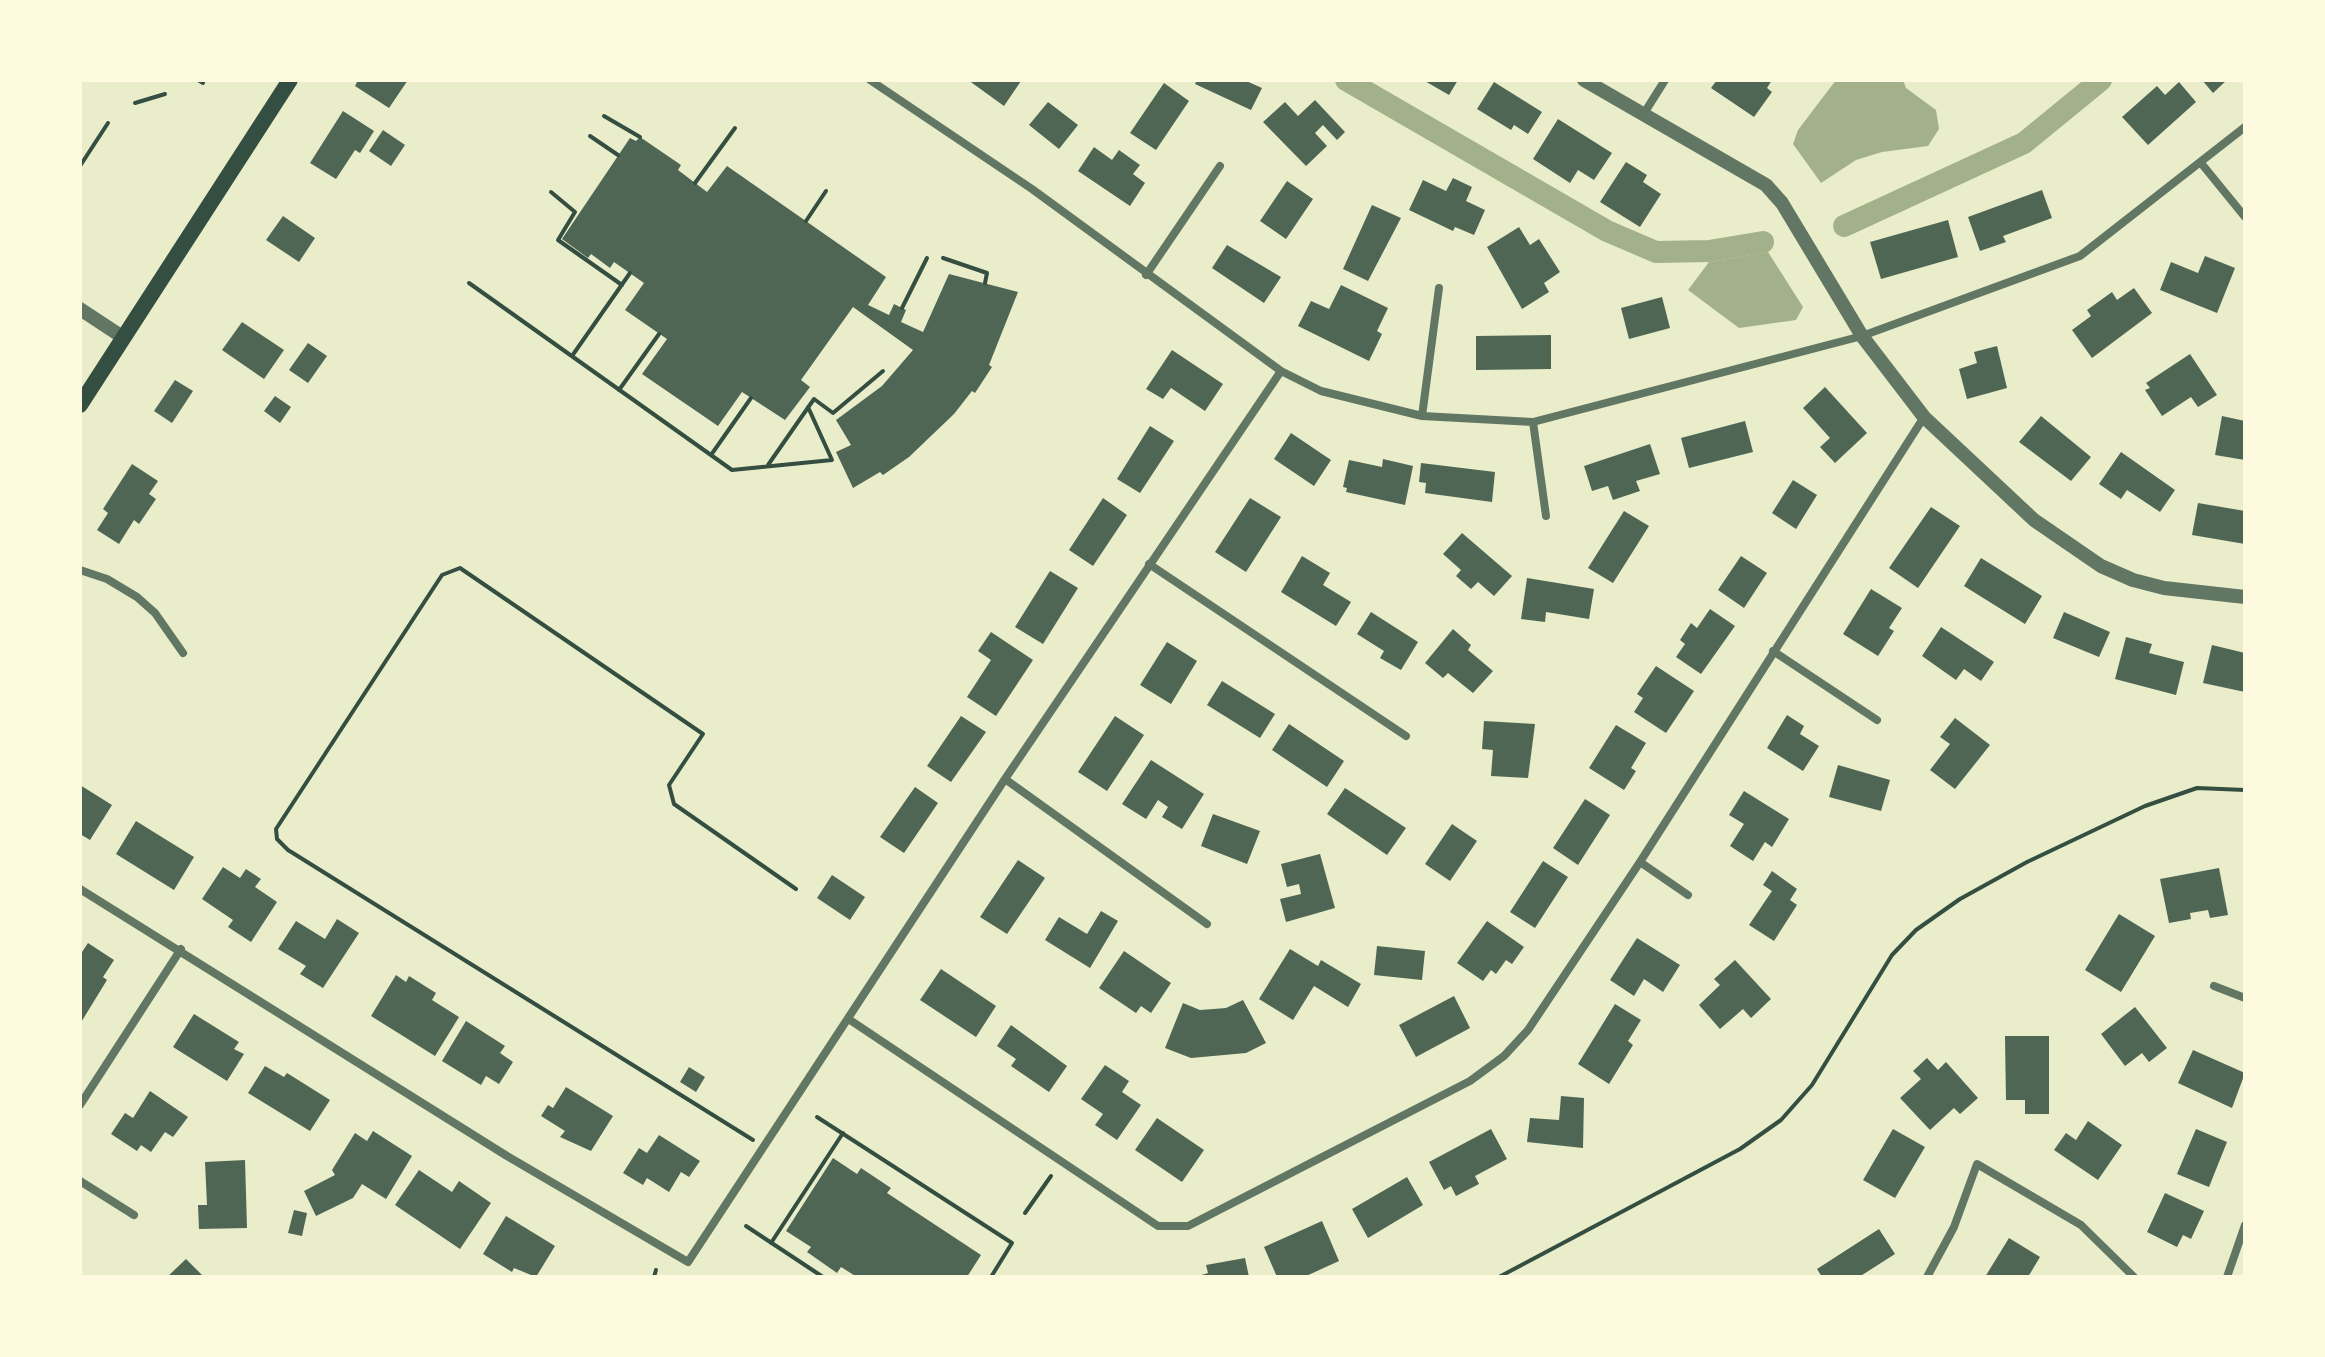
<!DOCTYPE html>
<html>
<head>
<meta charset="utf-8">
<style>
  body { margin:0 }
  #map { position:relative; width:2325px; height:1357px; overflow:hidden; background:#e9edc9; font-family:"Crimson Pro",serif }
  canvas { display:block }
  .frame { position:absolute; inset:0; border:82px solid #fefae0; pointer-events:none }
</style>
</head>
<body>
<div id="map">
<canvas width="2325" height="1357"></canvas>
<div class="frame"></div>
</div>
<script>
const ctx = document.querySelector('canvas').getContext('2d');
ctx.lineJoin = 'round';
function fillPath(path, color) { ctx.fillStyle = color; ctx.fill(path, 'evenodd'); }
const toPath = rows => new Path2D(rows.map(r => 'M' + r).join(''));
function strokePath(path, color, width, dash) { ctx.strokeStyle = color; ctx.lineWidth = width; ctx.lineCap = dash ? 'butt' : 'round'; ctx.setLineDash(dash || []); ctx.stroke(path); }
const water = toPath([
  [1836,80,1903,80,1906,88,1936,110,1939,129,1928,146,1882,152,1856,160,1821,183,1793,144,1798,130],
  [1768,252,1803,307,1796,320,1739,328,1688,290,1709,262]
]);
const canal = toPath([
  [1346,80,1607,231,1656,252,1709,251,1763,242],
  [1844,226,2024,143,2101,80]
]);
const building = toPath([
  [358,80,408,80,389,108,355,86],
  [968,80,1020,80,1021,81,1004,106],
  [1197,80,1244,80,1262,88,1251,110,1195,84],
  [1423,80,1458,80,1449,95],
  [1717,80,1772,80,1767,88,1772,92,1754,117,1711,88],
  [2202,80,2227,80,2213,93],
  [1494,82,1542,112,1528,134,1514,125,1511,130,1477,109],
  [2179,82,2196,102,2148,145,2122,117,2157,86,2165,95],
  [1164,83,1189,101,1156,150,1130,133],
  [1315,100,1345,132,1337,140,1323,125,1315,133,1327,146,1306,166,1263,122,1285,102,1298,116],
  [1048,102,1078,125,1059,149,1029,125],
  [343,111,374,131,360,153,355,150,336,179,310,163],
  [1558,119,1612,153,1594,180,1578,170,1570,183,1533,159],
  [383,130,405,145,391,166,369,151],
  [640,137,681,165,678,170,707,192,727,166,886,277,868,305,889,315,894,304,906,310,901,322,923,332,949,274,1018,292,989,365,992,367,975,393,972,391,954,414,909,457,883,475,880,472,853,488,836,452,851,445,836,420,882,386,913,350,853,307,801,380,810,387,785,420,742,392,718,426,642,374,667,339,625,310,644,283,614,262,610,268,591,254,588,258,562,239,630,138,636,141],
  [1094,147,1112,160,1119,150,1140,165,1133,174,1145,183,1130,206,1078,171],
  [1626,162,1647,175,1643,182,1661,194,1640,227,1600,202],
  [1453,178,1472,187,1466,201,1485,210,1474,235,1455,227,1453,231,1409,210,1423,180,1446,191],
  [1287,181,1313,199,1286,239,1260,221],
  [2042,190,2052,218,2003,236,2006,242,1980,251,1968,217],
  [1372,205,1401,218,1368,281,1343,269],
  [283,216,315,238,299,262,266,240],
  [1948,220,1958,257,1881,279,1870,242],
  [1519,227,1530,245,1539,239,1560,272,1544,283,1549,292,1522,309,1487,247],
  [1227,245,1281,277,1264,303,1212,268],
  [2205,256,2235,268,2217,313,2160,290,2171,262,2198,273],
  [1341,285,1388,308,1377,331,1382,334,1369,361,1298,326,1311,301,1329,309],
  [2134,288,2152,313,2092,358,2072,330,2091,316,2087,310,2112,292,2117,300],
  [1662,297,1670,328,1629,339,1621,308],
  [242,322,284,350,264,379,222,350],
  [1551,335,1551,369,1476,370,1476,336],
  [308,343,327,356,308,383,289,370],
  [1997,346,2007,388,1967,399,1959,369,1977,363,1974,352],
  [1172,350,1223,384,1205,411,1171,388,1163,399,1146,389],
  [2190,354,2217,395,2198,407,2191,397,2162,416,2145,390,2150,388,2146,383],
  [175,380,193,391,172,423,154,411],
  [1825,387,1867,433,1835,463,1820,447,1830,438,1803,408],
  [275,396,291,407,280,423,264,411],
  [2041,416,2091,457,2071,481,2019,442],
  [2222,416,2245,421,2245,460,2215,455],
  [1745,421,1753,452,1689,468,1681,438],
  [1150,426,1174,441,1140,493,1117,479],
  [1291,433,1331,460,1314,486,1274,459],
  [1650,444,1660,474,1636,481,1640,491,1613,500,1608,486,1592,491,1584,466],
  [2121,452,2175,490,2160,512,2127,490,2121,499,2099,484],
  [1383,459,1413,466,1405,505,1346,492,1347,488,1343,487,1349,460,1382,467],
  [1421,463,1495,472,1492,502,1425,493,1426,483,1419,482],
  [132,464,158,481,149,494,156,499,139,524,134,520,119,544,97,530,108,513,103,509],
  [1793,480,1817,495,1796,529,1772,513],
  [1103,498,1127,515,1093,566,1069,550],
  [1250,498,1281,517,1246,572,1215,552],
  [2198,503,2245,511,2245,544,2192,535],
  [1931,507,1960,526,1918,588,1889,568],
  [1624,511,1649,526,1613,583,1588,568],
  [1462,533,1512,576,1494,596,1478,582,1471,589,1456,576,1461,570,1443,554],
  [1302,556,1330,573,1323,585,1351,602,1336,626,1281,592],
  [1741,556,1767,573,1744,608,1718,590],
  [1981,558,2042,596,2025,624,1964,586],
  [1050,571,1078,588,1043,644,1015,627],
  [1527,578,1594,589,1589,619,1546,612,1545,622,1521,619],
  [1871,589,1902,608,1889,628,1894,631,1878,656,1843,634],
  [1710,609,1735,626,1701,674,1676,657,1685,644,1680,640,1691,623,1697,628],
  [1371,612,1418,642,1401,670,1380,658,1384,651,1357,634],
  [2064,612,2110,632,2099,657,2053,638],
  [1941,627,1994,662,1981,681,1964,669,1956,680,1922,656],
  [1453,629,1471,645,1468,650,1493,671,1473,693,1448,673,1443,678,1425,663],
  [991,632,1033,660,996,716,967,697,991,660,978,651],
  [2126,637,2152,644,2149,653,2184,662,2176,695,2115,679],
  [1167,642,1197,661,1171,704,1140,685],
  [2212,645,2245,653,2245,692,2203,683],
  [1656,666,1694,691,1666,733,1634,712,1643,698,1637,694],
  [1222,681,1275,714,1260,738,1207,705],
  [1787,715,1804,726,1800,734,1819,746,1803,771,1767,748],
  [961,716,986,732,951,782,927,766],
  [1115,716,1144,735,1107,791,1078,772],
  [1955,718,1990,745,1955,789,1930,770,1950,744,1940,737],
  [1484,721,1535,724,1528,778,1491,776,1493,750,1482,749],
  [1289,724,1344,761,1327,787,1272,750],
  [1616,725,1646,743,1631,768,1636,771,1624,790,1589,768],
  [1151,760,1204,794,1182,829,1162,817,1168,807,1158,800,1146,819,1122,804],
  [1838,765,1890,780,1881,811,1829,797],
  [80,785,112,805,90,840,80,834],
  [915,787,938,803,904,853,880,837],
  [1345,788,1406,828,1387,855,1327,814],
  [1744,791,1789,819,1772,847,1765,842,1753,861,1730,846,1744,824,1729,815],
  [1585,799,1610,815,1578,865,1553,848],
  [1213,814,1260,831,1247,864,1201,846],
  [136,821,194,857,174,890,116,854],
  [1452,824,1477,841,1450,881,1425,864],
  [1320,854,1335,908,1286,922,1280,899,1301,894,1299,884,1287,887,1281,864],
  [1018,860,1045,878,1007,934,980,917],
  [1543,861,1568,877,1535,928,1510,912],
  [223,867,240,878,246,869,261,879,255,887,277,902,251,942,228,927,233,920,202,899],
  [2219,868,2228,915,2210,918,2208,910,2190,913,2191,919,2169,923,2160,879],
  [1772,871,1797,889,1790,900,1797,905,1774,941,1749,925,1772,891,1763,885],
  [832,875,865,897,850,920,817,898],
  [1101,911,1118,921,1090,968,1045,940,1059,917,1087,934],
  [2119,914,2155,936,2121,992,2085,970],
  [337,919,359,933,323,988,300,974,306,966,278,949,296,921,325,939],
  [1487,921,1524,947,1512,964,1506,960,1496,974,1491,970,1483,981,1457,963],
  [1637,938,1680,965,1663,992,1644,979,1634,996,1610,980],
  [88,943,114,960,103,977,107,980,80,1024,80,955],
  [1377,946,1425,951,1422,980,1374,975],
  [1290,949,1318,966,1321,960,1361,984,1348,1007,1314,986,1293,1020,1259,999],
  [1124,951,1171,983,1151,1013,1141,1006,1136,1013,1099,988],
  [1735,960,1771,999,1751,1018,1743,1009,1720,1029,1699,1005,1720,985,1714,979],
  [941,969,996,1006,976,1037,920,1000],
  [396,975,406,982,409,976,436,993,432,1000,459,1017,435,1056,371,1016],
  [1454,996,1470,1028,1416,1057,1399,1025],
  [1243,1000,1266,1043,1246,1053,1191,1058,1165,1048,1183,1003,1200,1010,1226,1008],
  [1615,1004,1641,1020,1628,1041,1633,1045,1609,1084,1578,1064],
  [2135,1007,2167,1048,2149,1062,2142,1053,2125,1066,2101,1034],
  [194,1014,239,1042,234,1049,244,1054,227,1081,173,1047],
  [466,1021,505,1046,500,1053,513,1062,499,1084,486,1076,481,1085,442,1061],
  [1011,1025,1067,1066,1049,1092,1011,1066,1016,1059,997,1046],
  [2005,1036,2049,1036,2049,1114,2025,1114,2025,1100,2006,1100],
  [2193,1050,2245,1073,2232,1108,2178,1083],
  [1927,1058,1938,1070,1946,1062,1978,1098,1960,1114,1954,1108,1930,1130,1900,1098,1921,1079,1913,1071],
  [1105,1065,1129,1081,1122,1092,1141,1105,1117,1140,1095,1125,1103,1114,1081,1099],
  [265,1066,284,1077,287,1073,330,1100,310,1131,248,1093],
  [689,1067,705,1077,696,1092,680,1082],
  [566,1087,613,1116,591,1151,560,1137,565,1131,541,1116,548,1105,553,1108],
  [150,1091,188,1117,173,1137,165,1132,151,1152,141,1145,137,1151,111,1134,125,1113,133,1118],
  [1561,1096,1584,1098,1583,1148,1527,1142,1530,1118,1559,1120],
  [1157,1118,1204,1150,1182,1182,1135,1150],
  [2088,1121,2122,1145,2098,1180,2054,1150,2066,1133,2076,1140],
  [1491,1129,1507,1159,1475,1176,1479,1184,1456,1196,1451,1186,1444,1190,1429,1162],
  [1893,1129,1925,1147,1895,1198,1863,1180],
  [2196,1129,2227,1142,2209,1187,2177,1174],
  [373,1131,412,1156,386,1199,362,1184,353,1198,316,1216,304,1191,335,1175,332,1170,355,1133,367,1141],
  [659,1135,700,1161,689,1177,681,1172,669,1192,647,1178,643,1185,623,1173,639,1148,647,1153],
  [833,1158,857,1174,861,1168,891,1188,887,1193,981,1255,967,1277,857,1277,841,1267,837,1273,807,1252,811,1247,786,1231],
  [245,1160,247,1228,199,1229,198,1205,207,1205,205,1162],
  [419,1170,452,1192,459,1181,491,1203,460,1249,395,1205],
  [1407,1177,1423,1205,1368,1238,1352,1209],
  [2165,1193,2204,1211,2191,1239,2183,1235,2177,1247,2147,1232],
  [294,1210,307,1213,302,1236,288,1233],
  [506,1216,555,1246,536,1277,514,1268,512,1272,483,1254],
  [1322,1221,1339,1261,1304,1277,1277,1277,1264,1247],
  [1879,1229,1895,1254,1859,1277,1822,1277,1817,1269],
  [2009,1238,2040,1257,2028,1277,1985,1277],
  [1245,1258,1249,1277,1195,1277,1208,1273,1206,1265],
  [186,1259,204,1277,167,1277]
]);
const path = toPath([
  [198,80,203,83],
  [135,103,165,94],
  [604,116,640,137],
  [590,136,618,155],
  [80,166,108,123],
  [695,183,735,128],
  [551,192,575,212,558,240,622,285],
  [806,221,826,191],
  [943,258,987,273,985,283],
  [469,283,732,470,832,460,808,407],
  [902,308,927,258],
  [572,356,630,273],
  [619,390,659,334],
  [711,455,751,398],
  [768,465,814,399,833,413,883,371],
  [817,1117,1012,1243,991,1277],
  [753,1140,288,850,277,839,276,829,442,575,460,568,703,734,669,785,674,804,796,889],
  [1025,1213,1051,1176],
  [746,1226,823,1277],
  [771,1243,843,1133],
  [654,1277,656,1270],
  [1499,1277,1740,1149,1781,1120,1812,1085,1892,955,1916,930,1960,899,2027,862,2145,806,2197,788,2245,790]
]);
const minor = toPath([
  [870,80,1032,189,1281,371,1321,391,1422,416,1533,422,1862,336,2080,256,2245,127],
  [1643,115,1665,80],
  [2201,163,2245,217],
  [1146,275,1220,166],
  [1422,416,1439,288],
  [1533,422,1546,516],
  [1149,564,1406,736],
  [80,570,107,579,137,597,155,613,183,653],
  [1773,651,1877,720],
  [1005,779,1207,924],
  [1640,862,1688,895],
  [80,889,507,1156,688,1262,1005,779,1281,371],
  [2214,986,2245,998],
  [850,1020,1158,1226,1188,1226,1470,1081,1504,1056,1528,1030,1640,862,1924,417],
  [80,1105,181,949],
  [80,1181,134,1215],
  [1927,1277,1954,1227,1977,1164,2081,1225,2134,1277],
  [2227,1277,2245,1225]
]);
const tertiary = toPath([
  [1584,80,1766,185,1782,203,1862,336,1924,417,2034,520,2101,566,2133,580,2164,588,2245,597],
  [80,309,124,338]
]);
const secondary = toPath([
  [80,405,290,80]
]);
fillPath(water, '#a3b18a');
strokePath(canal, '#a3b18a', 22);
fillPath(building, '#4f6655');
strokePath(path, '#344e41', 4);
strokePath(minor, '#617663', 8);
strokePath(tertiary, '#617663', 14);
strokePath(secondary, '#344e41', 16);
</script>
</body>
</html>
